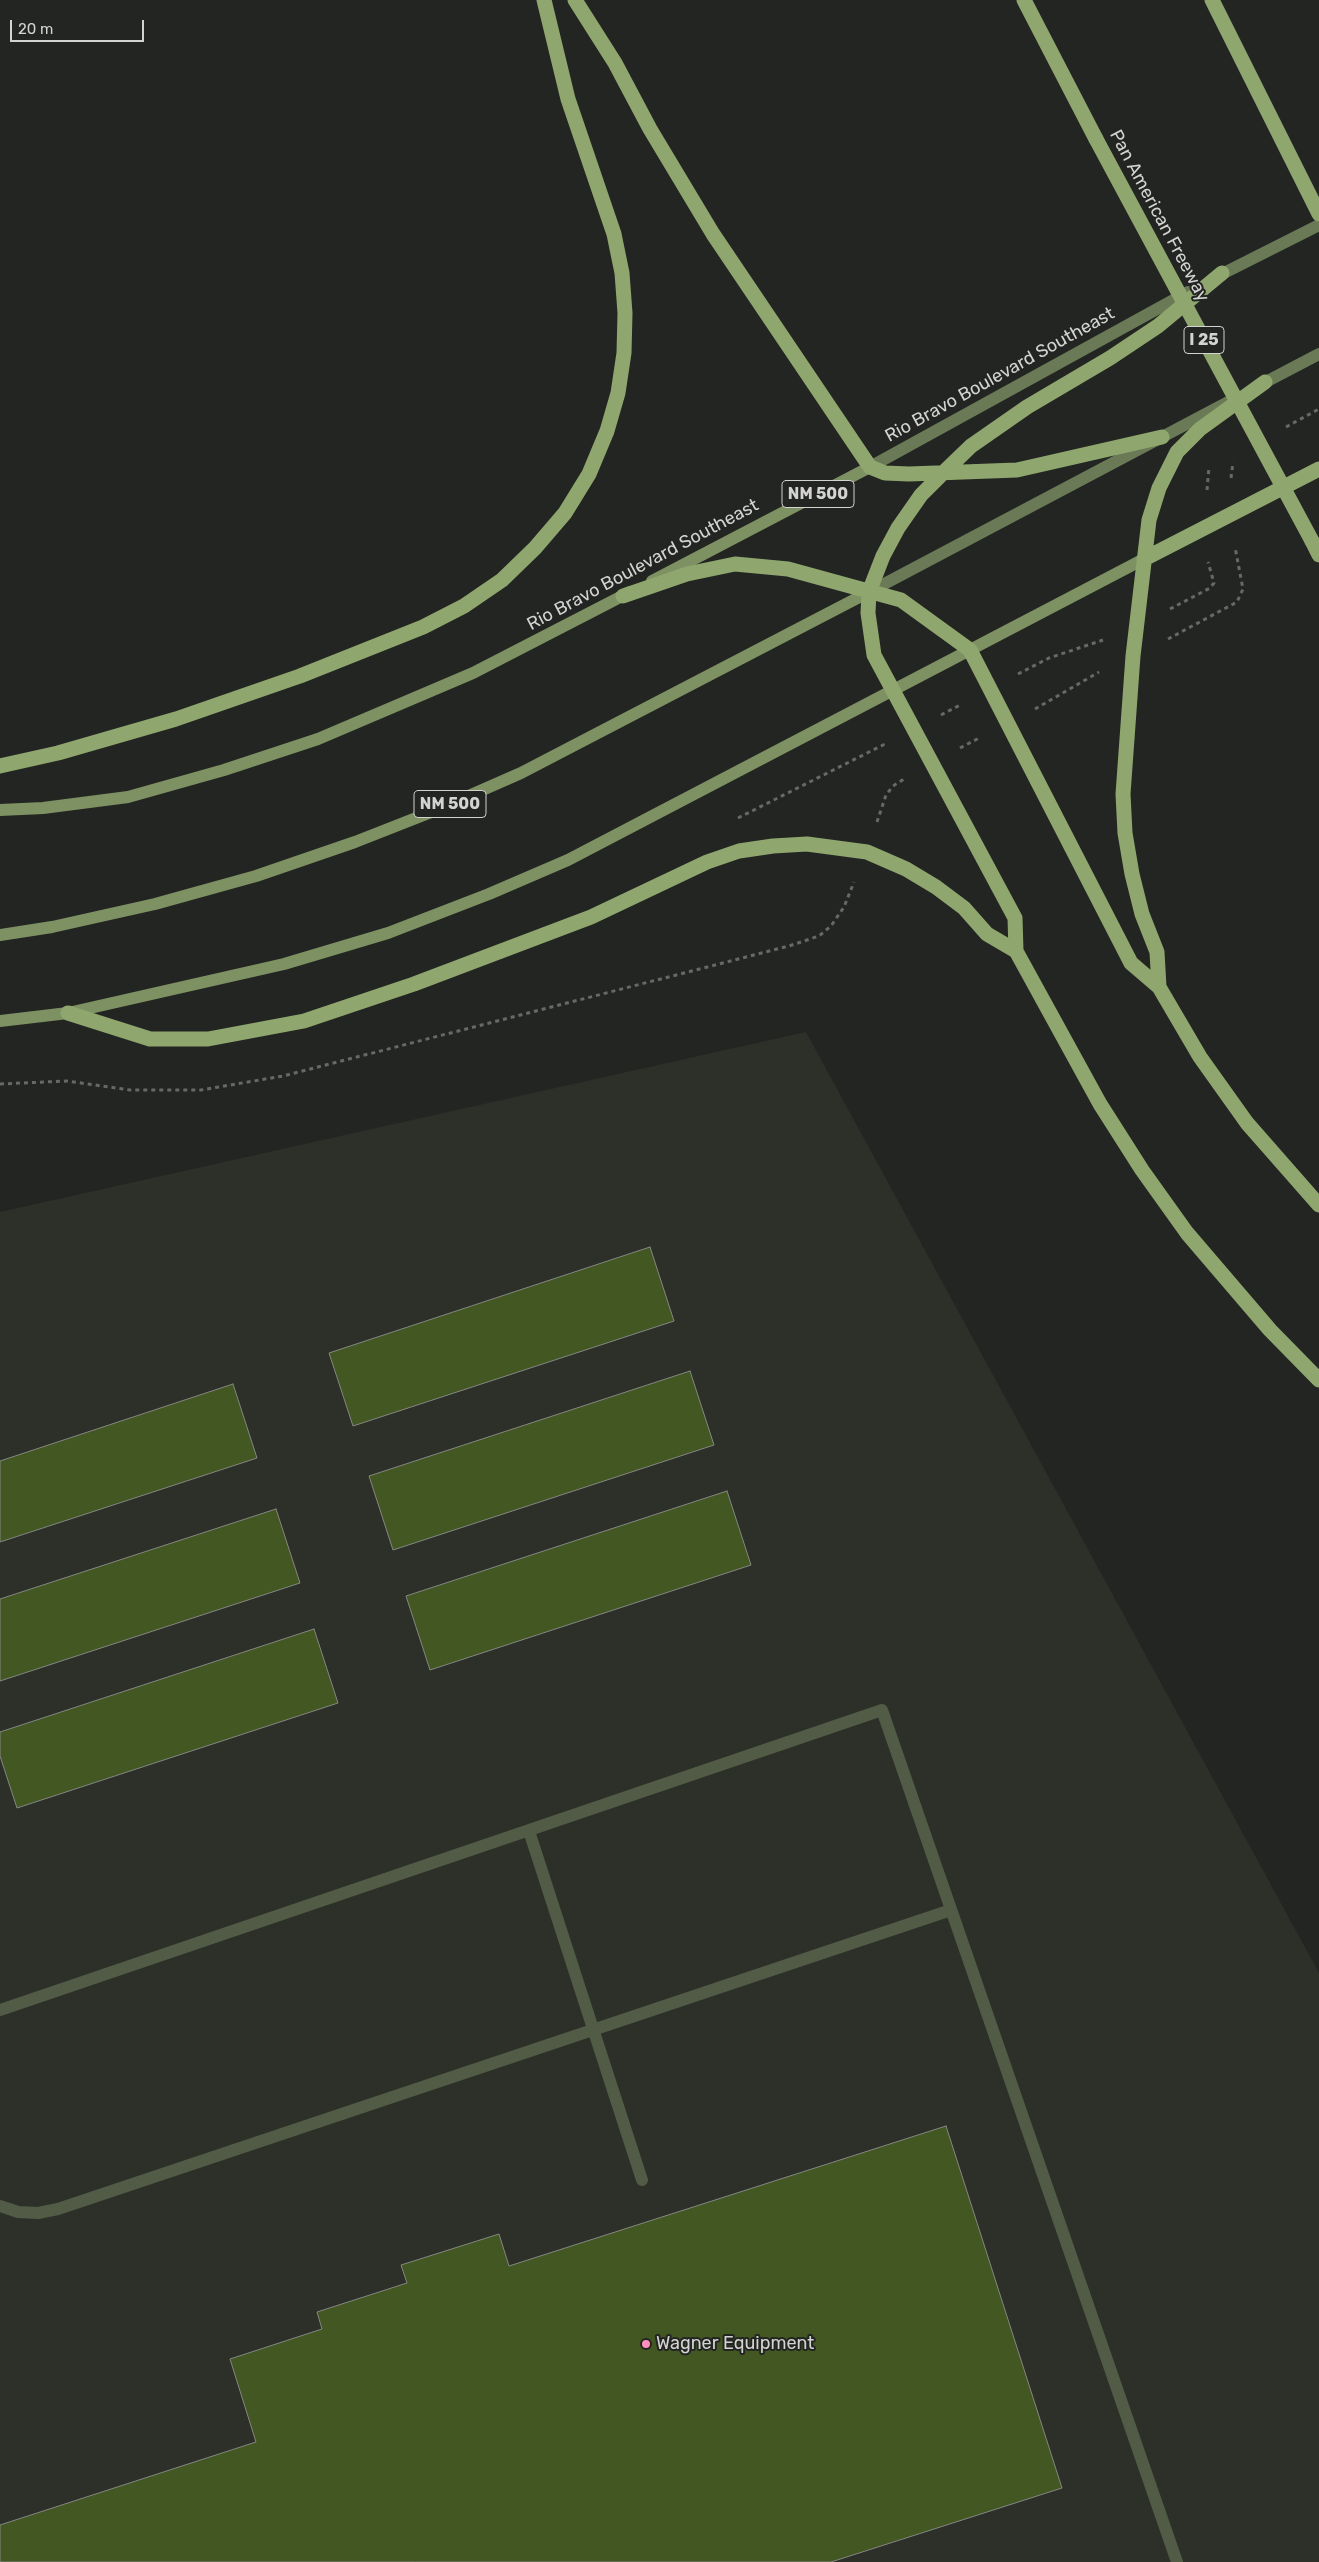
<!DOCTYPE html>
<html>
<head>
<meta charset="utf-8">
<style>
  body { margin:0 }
  #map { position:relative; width:1319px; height:2562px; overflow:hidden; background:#232522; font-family:Rubik,sans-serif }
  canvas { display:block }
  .scale { position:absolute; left:10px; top:20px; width:134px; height:22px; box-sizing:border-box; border:2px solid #d3d4d2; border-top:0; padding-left:6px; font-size:15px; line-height:18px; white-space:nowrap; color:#d3d4d2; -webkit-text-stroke:4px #232522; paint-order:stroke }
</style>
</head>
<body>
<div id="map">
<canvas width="1319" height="2562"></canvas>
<div class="scale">20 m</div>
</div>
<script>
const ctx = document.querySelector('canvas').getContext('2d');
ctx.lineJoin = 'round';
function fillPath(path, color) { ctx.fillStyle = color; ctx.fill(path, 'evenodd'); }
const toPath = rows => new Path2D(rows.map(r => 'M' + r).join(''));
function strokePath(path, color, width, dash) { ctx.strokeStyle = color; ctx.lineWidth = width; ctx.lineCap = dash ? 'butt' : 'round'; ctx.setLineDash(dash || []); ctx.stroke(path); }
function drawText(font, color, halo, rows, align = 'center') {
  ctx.font = font + ' Rubik,sans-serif'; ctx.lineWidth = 4; ctx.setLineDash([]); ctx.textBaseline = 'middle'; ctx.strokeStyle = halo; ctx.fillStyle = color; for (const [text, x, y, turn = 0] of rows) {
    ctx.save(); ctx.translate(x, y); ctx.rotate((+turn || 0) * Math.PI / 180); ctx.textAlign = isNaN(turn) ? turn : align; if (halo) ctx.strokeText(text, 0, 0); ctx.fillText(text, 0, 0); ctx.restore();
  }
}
const built = toPath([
  [806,1032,1319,1973,1319,2562,0,2562,0,1212]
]);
const building = toPath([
  [650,1247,674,1321,353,1426,329,1353,650,1247],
  [690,1371,714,1445,393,1550,369,1476,690,1371],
  [233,1384,257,1458,0,1542,0,1461,233,1384],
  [727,1491,751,1565,430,1670,406,1596,727,1491],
  [276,1509,300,1583,0,1681,0,1599,276,1509],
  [314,1629,338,1703,17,1808,0,1756,0,1732,314,1629],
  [946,2126,1062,2488,831,2562,0,2562,0,2525,256,2442,230,2359,322,2329,317,2312,407,2283,401,2265,499,2234,509,2266,946,2126]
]);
const path = toPath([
  [1286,427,1319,409],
  [1231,478,1233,462],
  [1207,490,1209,467],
  [1170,609,1210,588,1214,583,1208,562],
  [1168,639,1237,602,1243,589,1235,547],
  [1018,674,1049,658,1103,640],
  [1035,709,1099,672],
  [941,715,962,704],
  [960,748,981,737],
  [738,818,887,743],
  [877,822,886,795,893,786,904,779],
  [0,1084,67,1081,130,1090,201,1090,283,1076,789,946,819,936,831,926,844,907,854,882]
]);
const service = toPath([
  [529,1831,642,2180],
  [0,2010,882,1710,1177,2562],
  [0,2206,18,2212,38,2213,58,2209,951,1910]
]);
const secondary = toPath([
  [1214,278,1319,225],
  [1258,386,1319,354],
  [870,467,1188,292],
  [869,592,1232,400]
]);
const primary = toPath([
  [652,581,870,467],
  [0,810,43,808,128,797,224,770,318,739,473,673,630,592],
  [0,935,52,927,155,904,256,876,355,842,439,809,521,773,869,592],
  [0,1021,68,1013,284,964,388,933,489,894,568,860,1144,559]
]);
const motorway = toPath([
  [575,0,615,63,650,129,713,234,870,467,885,473,909,474,1017,470,1162,437],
  [1024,0,1096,139],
  [1212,0,1319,214],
  [1222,273,1158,326,1110,358,1027,407,971,446,944,472,921,495,898,528,883,556,869,592,868,613,874,655,1015,918,1016,951,1100,1104,1142,1170,1187,1233,1270,1330,1319,1380],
  [1312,541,1319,555],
  [1144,559,1319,469],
  [623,596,687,574,735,564,788,569,901,600,970,650,1131,963,1159,987,1200,1057,1247,1123,1319,1205],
  [0,766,58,753,176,719,300,676,423,627,464,606,502,580,535,548,565,513,589,474,607,431,618,393,624,353,625,313,622,273,614,234,568,99,544,0],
  [1159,987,1157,952,1142,914,1132,874,1125,833,1123,794,1133,656,1149,520,1159,488,1177,452,1200,429,1265,382],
  [68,1013,150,1039,208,1039,304,1021,414,984,591,917,707,862,739,851,773,846,807,844,867,852,906,869,936,887,964,908,987,934,1016,951]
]);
const motorwayBridge = toPath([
  [1096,139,1312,541]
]);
const markers = [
  [646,2344,5,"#fe8ebb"]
];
const shields = [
  [1204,340,40],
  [818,494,72],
  [450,804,72]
];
const shieldNames = [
  ["I 25",1204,340],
  ["NM 500",818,494],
  ["NM 500",450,804]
];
const streetNames = [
  ["Pan American Freeway",1159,216,62],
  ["Rio Bravo Boulevard Southeast",1000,375,-29],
  ["Rio Bravo Boulevard Southeast",643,565,-28]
];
const poiNames = [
  ["Wagner Equipment",656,2344]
];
fillPath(built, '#2c3028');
fillPath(building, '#425721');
strokePath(building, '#858784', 1);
strokePath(path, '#676966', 3, [4, 4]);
strokePath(service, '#515b45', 12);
strokePath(secondary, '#6a7a56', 12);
strokePath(primary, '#7e9163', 12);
strokePath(motorway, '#8fa76e', 15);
strokePath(motorwayBridge, '#8fa76e', 15);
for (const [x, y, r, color] of markers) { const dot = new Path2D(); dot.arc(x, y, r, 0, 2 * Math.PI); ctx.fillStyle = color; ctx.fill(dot); strokePath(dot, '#232522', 2); }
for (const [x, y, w] of shields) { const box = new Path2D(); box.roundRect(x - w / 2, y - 13.5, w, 27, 4); ctx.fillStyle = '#232522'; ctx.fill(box); strokePath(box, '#d3d4d2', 1); }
drawText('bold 16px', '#d3d4d2', null, shieldNames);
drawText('18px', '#d3d4d2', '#232522', streetNames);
drawText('18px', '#d3d4d2', '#232522', poiNames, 'left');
</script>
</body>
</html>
